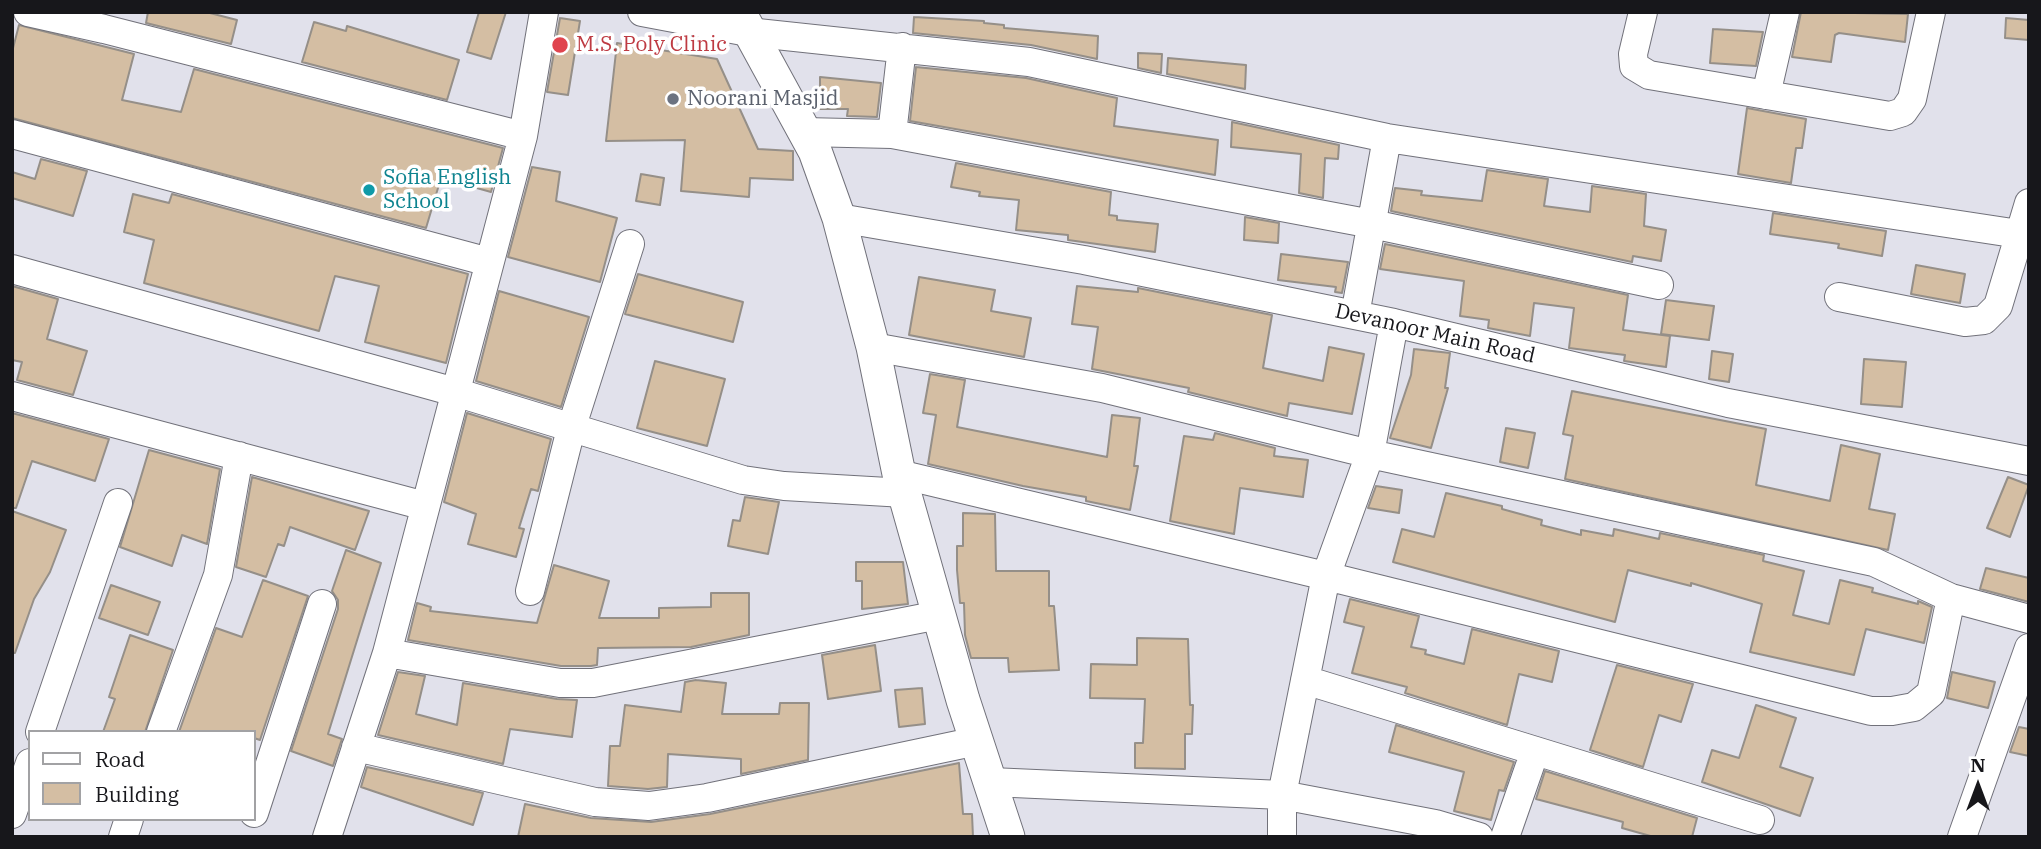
<!DOCTYPE html>
<html>
<head>
<meta charset="utf-8">
<style>
  body { margin:0 }
  #map { position:relative; width:2041px; height:849px; overflow:hidden; background:#e1e1eb; font-family:"IBM Plex Serif",serif }
  canvas { display:block }
  .frame { position:absolute; inset:0; border:14px solid #17171b; pointer-events:none }
  .legend { position:absolute; left:28px; top:730px; width:228px; height:91px; box-sizing:border-box; background:#fff; border:2px solid #a2a2a4; margin:0; padding:9px 12px; list-style:none; font-size:21px; color:#17171b }
  .legend li { display:flex; align-items:center; gap:14px; height:35px }
  .legend b { width:35px; border:2px solid #a2a2a4 }
  .north { position:absolute; left:1943px; top:751px; width:70px; height:70px; -webkit-text-stroke:5px #fff; paint-order:stroke; rotate:0deg; font-size:19px; font-weight:700; line-height:28px; text-align:center; color:#17171b }
  .north::after { content:''; display:block; margin:auto; width:24px; height:32px; background:#17171b; clip-path:polygon(50% 0,100% 100%,50% 72%,0 100%) }
</style>
</head>
<body>
<div id="map">
<canvas width="2041" height="849"></canvas>
<div class="frame"></div>
<ul class="legend">
<li><b style="height:9px;background:#fff"></b>Road</li>
<li><b style="height:19px;background:#d4bea3"></b>Building</li>
</ul>
<div class="north">N</div>
</div>
<script>
const ctx = document.querySelector('canvas').getContext('2d');
ctx.lineJoin = 'round';
function fillPath(path, color) { ctx.fillStyle = color; ctx.fill(path, 'evenodd'); }
const toPath = rows => new Path2D(rows.map(r => 'M' + r).join(''));
function strokePath(path, color, width, dash) { ctx.strokeStyle = color; ctx.lineWidth = width; ctx.lineCap = dash ? 'butt' : 'round'; ctx.setLineDash(dash || []); ctx.stroke(path); }
function drawText(font, color, halo, rows, align = 'center') {
  ctx.font = font + ' "IBM Plex Serif",serif'; ctx.lineWidth = 7; ctx.setLineDash([]); ctx.textBaseline = 'middle'; ctx.strokeStyle = halo; ctx.fillStyle = color; for (const [text, x, y, turn = 0] of rows) {
    ctx.save(); ctx.translate(x, y); ctx.rotate((+turn || 0) * Math.PI / 180); ctx.textAlign = isNaN(turn) ? turn : align; if (halo) ctx.strokeText(text, 0, 0); ctx.fillText(text, 0, 0); ctx.restore();
  }
}
const building = toPath([
  [148,12,206,12,237,20,231,44,146,23,148,12],
  [479,12,506,12,491,59,467,52,479,12],
  [1801,12,1908,14,1905,42,1839,33,1835,35,1831,62,1792,57,1801,12],
  [914,17,984,21,984,23,1004,25,1004,28,1098,36,1097,59,1031,45,913,33,914,17],
  [560,18,580,21,568,95,547,92,560,18],
  [2006,18,2029,20,2029,40,2005,38,2006,18],
  [314,22,346,31,347,26,459,60,447,100,302,62,314,22],
  [19,25,134,54,122,100,181,112,194,69,503,148,491,192,441,178,426,228,12,118,12,52,19,25],
  [1713,29,1763,32,1756,66,1710,63,1713,29],
  [617,43,717,59,758,149,793,151,793,180,750,178,749,197,681,191,685,140,606,141,617,43],
  [1138,53,1162,54,1161,73,1138,68,1138,53],
  [1168,58,1246,65,1245,89,1167,74,1168,58],
  [916,67,1026,78,1117,98,1114,126,1218,140,1215,175,910,121,916,67],
  [820,77,881,83,877,117,847,116,848,109,820,109,820,77],
  [1747,108,1806,119,1802,148,1796,148,1791,183,1738,174,1747,108],
  [1232,122,1339,145,1338,159,1325,158,1323,198,1299,193,1301,154,1231,147,1232,122],
  [41,159,87,171,73,216,12,198,12,172,35,179,41,159],
  [956,163,1111,192,1109,215,1117,216,1117,220,1158,224,1155,252,1068,240,1068,235,1016,230,1019,200,979,196,980,192,951,187,956,163],
  [532,167,560,172,556,201,617,218,600,282,508,257,532,167],
  [1487,170,1548,179,1544,206,1590,212,1592,186,1646,194,1644,226,1666,230,1661,261,1633,256,1632,262,1391,211,1395,188,1422,191,1421,195,1482,201,1487,170],
  [641,174,664,178,660,205,636,201,641,174],
  [133,194,169,203,172,194,468,274,446,363,365,342,379,286,335,276,319,331,144,283,154,240,124,232,133,194],
  [1773,213,1886,231,1882,256,1838,248,1839,244,1770,234,1773,213],
  [1245,217,1279,223,1278,243,1244,240,1245,217],
  [1385,244,1628,295,1623,330,1670,336,1666,367,1624,361,1625,355,1569,348,1574,308,1534,303,1530,336,1488,328,1489,320,1460,316,1464,281,1380,269,1385,244],
  [1281,254,1348,262,1342,293,1335,292,1336,287,1278,280,1281,254],
  [1916,265,1965,274,1960,303,1911,294,1916,265],
  [638,274,743,302,733,342,625,314,638,274],
  [919,277,995,290,991,311,1031,318,1024,357,909,335,919,277],
  [12,286,58,299,47,339,87,351,73,395,17,380,22,362,12,360,12,286],
  [1077,286,1138,292,1138,288,1272,315,1263,368,1323,381,1329,347,1364,354,1352,414,1289,403,1287,416,1188,392,1189,388,1092,369,1098,327,1072,324,1077,286],
  [499,291,589,317,561,407,476,381,499,291],
  [1666,300,1714,306,1709,340,1661,334,1666,300],
  [1414,349,1450,353,1445,388,1448,388,1431,448,1390,438,1411,375,1414,349],
  [1712,351,1733,354,1729,382,1709,379,1712,351],
  [1864,359,1906,362,1902,407,1861,404,1864,359],
  [655,361,725,379,707,446,637,428,655,361],
  [930,374,965,380,957,427,1107,457,1112,415,1140,418,1134,466,1138,466,1130,510,1086,501,1086,497,1023,486,928,464,936,415,923,413,930,374],
  [1572,391,1766,429,1756,485,1830,501,1841,445,1880,454,1869,509,1895,514,1888,550,1565,479,1573,436,1563,434,1572,391],
  [12,413,109,439,95,481,32,461,16,508,12,508,12,413],
  [467,413,551,439,538,491,531,489,519,528,524,529,516,557,468,544,476,514,444,502,467,413],
  [1506,428,1535,433,1528,468,1500,462,1506,428],
  [1215,433,1275,448,1274,456,1308,460,1303,497,1240,488,1234,534,1170,521,1184,436,1213,440,1215,433],
  [149,450,220,469,207,544,182,535,172,566,120,547,149,450],
  [252,477,369,511,355,550,290,527,284,546,278,544,266,577,236,567,252,477],
  [2008,477,2029,485,2010,537,1987,528,2008,477],
  [1376,486,1402,490,1399,513,1368,508,1376,486],
  [1446,493,1502,506,1502,509,1542,520,1541,525,1581,535,1581,530,1613,536,1614,529,1659,539,1660,533,1764,555,1763,561,1804,571,1793,615,1829,624,1840,580,1873,588,1872,592,1918,604,1918,601,1932,607,1924,643,1866,629,1854,675,1750,652,1762,604,1691,583,1691,586,1628,570,1615,622,1393,562,1402,529,1434,537,1446,493],
  [745,497,779,502,768,554,728,546,733,520,740,521,745,497],
  [12,511,66,530,50,572,34,599,15,653,12,653,12,511],
  [963,513,995,514,996,571,1049,571,1049,606,1054,606,1059,670,1009,672,1008,658,971,658,965,635,964,603,960,603,957,570,957,546,963,546,963,513],
  [346,550,381,563,328,734,342,739,333,766,291,751,338,609,338,600,332,591,346,550],
  [856,562,903,562,908,604,862,609,862,581,856,581,856,562],
  [554,565,609,581,599,618,659,618,659,608,711,607,711,593,749,593,749,635,691,647,598,648,597,665,591,666,561,666,408,640,417,603,431,607,430,611,537,623,554,565],
  [1986,568,2029,578,2029,602,1980,589,1986,568],
  [263,580,308,596,260,740,254,738,254,732,179,732,216,628,242,637,263,580],
  [111,585,160,602,148,635,99,618,111,585],
  [1350,599,1419,616,1411,647,1426,650,1425,654,1464,664,1472,629,1559,651,1552,682,1519,674,1507,725,1405,693,1407,687,1352,673,1364,627,1344,622,1350,599],
  [130,635,173,650,145,732,103,732,115,699,109,697,130,635],
  [1137,638,1188,639,1190,705,1193,705,1192,734,1185,734,1185,769,1135,768,1135,743,1143,743,1145,699,1090,698,1091,664,1137,665,1137,638],
  [875,645,881,691,828,699,822,655,875,645],
  [1617,665,1693,684,1681,722,1659,715,1643,767,1590,750,1617,665],
  [398,672,425,676,416,714,457,725,463,683,557,699,577,700,572,737,510,729,503,764,378,735,398,672],
  [1952,672,1995,682,1988,708,1947,698,1952,672],
  [696,680,726,683,722,714,779,714,780,703,809,703,808,760,741,774,741,759,668,754,667,787,648,789,608,786,610,746,620,746,625,705,681,712,685,682,696,680],
  [922,688,925,724,899,727,895,690,922,688],
  [1756,705,1796,718,1780,767,1813,778,1800,816,1702,782,1712,750,1739,758,1756,705],
  [1396,725,1514,762,1504,791,1499,790,1491,820,1454,811,1464,772,1389,752,1396,725],
  [2019,727,2029,729,2029,756,2010,752,2019,727],
  [959,763,963,814,972,814,973,837,518,837,525,804,591,818,651,822,710,814,959,763],
  [367,767,483,793,473,825,361,787,367,767],
  [1545,771,1697,818,1692,837,1654,837,1622,828,1623,822,1536,799,1545,771]
]);
const minor = toPath([
  [28,12,104,29,523,136],
  [642,12,748,32,1029,62,1387,138,2019,234],
  [1643,12,1633,54,1634,66,1649,75,1890,116,1903,112,1912,99,1931,12],
  [1766,95,1785,12],
  [804,132,892,134,1372,224,1659,285],
  [12,134,489,262],
  [892,134,902,47],
  [839,218,1084,260,1394,323,1728,403,2029,461],
  [12,269,455,392,743,480,784,486,905,493],
  [1839,297,1965,322,1984,320,1998,306,2029,203],
  [1355,315,1387,138],
  [873,347,1102,388,1370,454,1874,562,1951,598,2029,619],
  [12,396,425,506],
  [899,474,1326,576,1370,454,1394,323],
  [530,591,571,429,630,244],
  [387,653,560,683,593,683,939,615],
  [1305,680,1760,820],
  [40,732,118,503],
  [161,732,218,575,239,456],
  [356,747,595,802,649,806,707,798,977,741],
  [991,782,1282,795,1435,824,1479,837],
  [254,813,322,604],
  [12,814,30,763],
  [123,837,129,819],
  [327,837,387,653,523,136,544,12],
  [1282,837,1282,795,1326,576,1871,711,1892,711,1914,707,1931,693,1951,598],
  [1505,837,1535,751],
  [1962,837,2029,648]
]);
const tertiary = toPath([
  [739,12,815,151,839,218,873,347,899,474,963,700,1008,837]
]);
const markers = [
  [560,45,9,"#e0444e"],
  [673,99,7,"#6b7280"],
  [369,190,7,"#0f9aa8"]
];
const healthNames = [
  ["M.S. Poly Clinic",576,45]
];
const worshipNames = [
  ["Noorani Masjid",687,99]
];
const cultureNames = [
  ["Sofia English",383,178],
  ["School",383,202]
];
const streetNames = [
  ["Devanoor Main Road",1435,334,13]
];
fillPath(building, '#d4bea3');
strokePath(building, '#958f88', 2);
strokePath(minor, '#71717a', 30);
strokePath(tertiary, '#71717a', 35);
strokePath(minor, '#fff', 28);
strokePath(tertiary, '#fff', 33);
for (const [x, y, r, color] of markers) { const dot = new Path2D(); dot.arc(x, y, r, 0, 2 * Math.PI); ctx.fillStyle = color; ctx.fill(dot); strokePath(dot, '#fff', 2.5); }
drawText('21px', '#be3a42', '#fff', healthNames, 'left');
drawText('21px', '#5b616d', '#fff', worshipNames, 'left');
drawText('21px', '#0d838f', '#fff', cultureNames, 'left');
drawText('21px', '#17171b', '#fff', streetNames);
</script>
</body>
</html>
